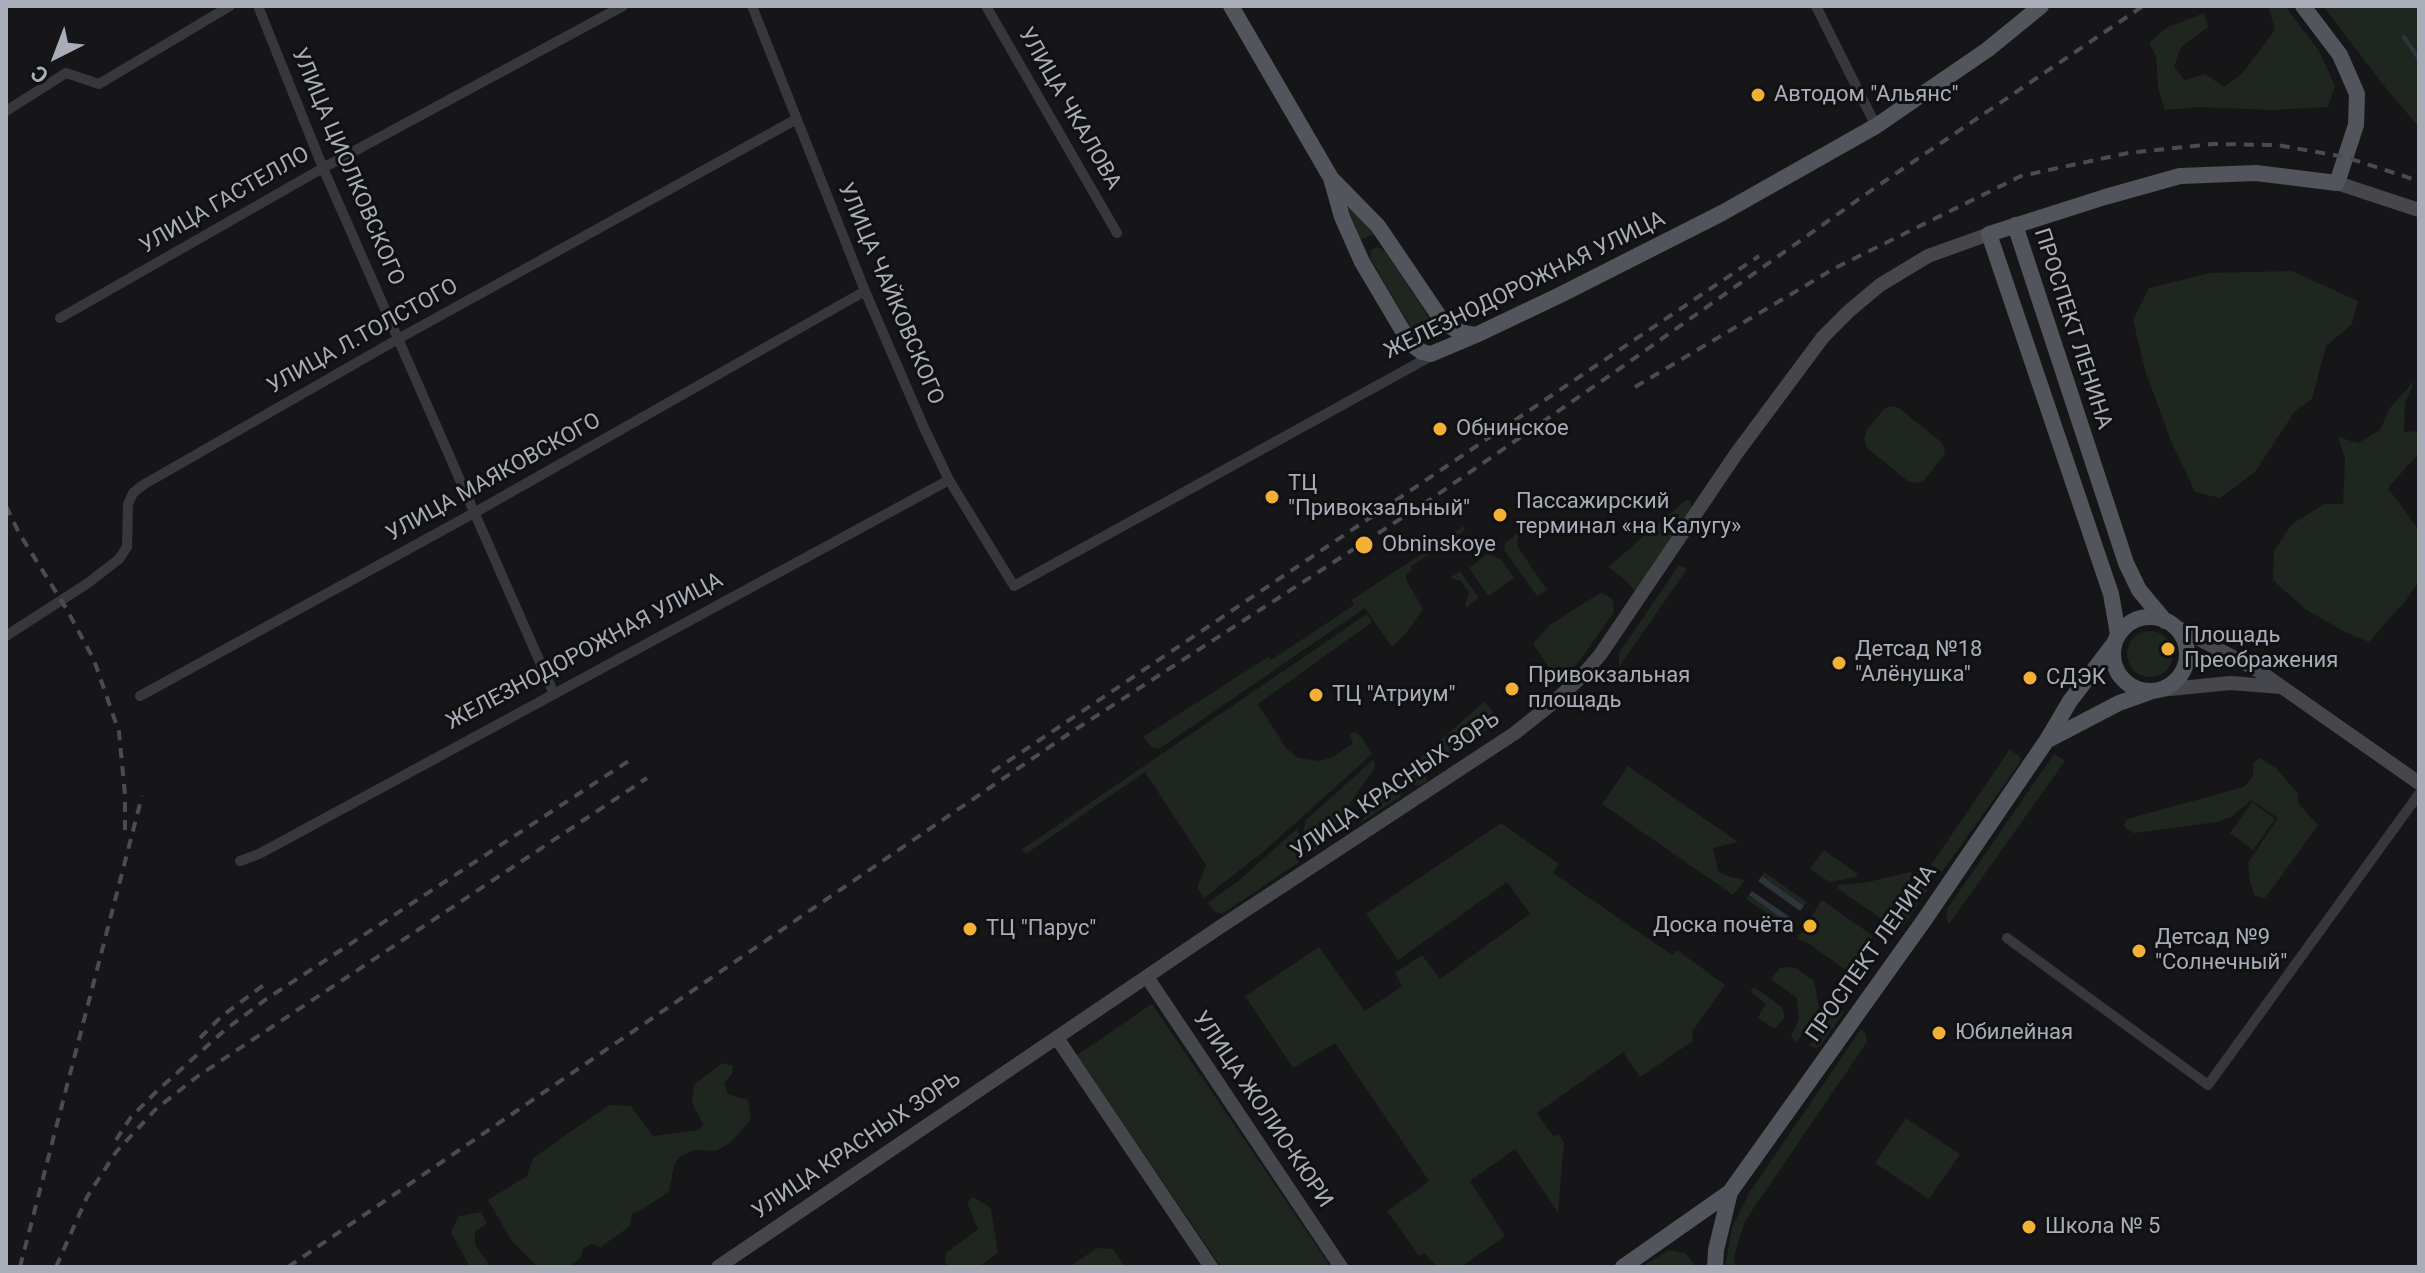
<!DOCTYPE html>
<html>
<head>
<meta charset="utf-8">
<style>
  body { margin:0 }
  #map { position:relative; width:2425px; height:1273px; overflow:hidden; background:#161618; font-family:Roboto,sans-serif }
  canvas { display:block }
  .frame { position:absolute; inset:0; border:8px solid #a8adb8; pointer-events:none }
  .north { position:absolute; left:16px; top:16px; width:80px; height:80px; -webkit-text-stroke:6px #111113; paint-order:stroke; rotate:222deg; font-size:22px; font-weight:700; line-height:32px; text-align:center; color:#a8adb8 }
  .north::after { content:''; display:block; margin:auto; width:28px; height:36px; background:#a8adb8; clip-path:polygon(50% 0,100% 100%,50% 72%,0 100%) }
</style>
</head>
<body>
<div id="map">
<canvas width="2425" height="1273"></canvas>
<div class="frame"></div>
<div class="north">С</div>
</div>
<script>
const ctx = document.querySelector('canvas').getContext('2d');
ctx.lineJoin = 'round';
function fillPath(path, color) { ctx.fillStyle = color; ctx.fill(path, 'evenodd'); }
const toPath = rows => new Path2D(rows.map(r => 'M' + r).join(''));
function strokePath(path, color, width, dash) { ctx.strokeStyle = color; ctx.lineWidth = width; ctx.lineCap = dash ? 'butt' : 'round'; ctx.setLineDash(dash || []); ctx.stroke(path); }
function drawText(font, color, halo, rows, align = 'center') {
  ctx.font = font + ' Roboto,sans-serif'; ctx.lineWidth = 6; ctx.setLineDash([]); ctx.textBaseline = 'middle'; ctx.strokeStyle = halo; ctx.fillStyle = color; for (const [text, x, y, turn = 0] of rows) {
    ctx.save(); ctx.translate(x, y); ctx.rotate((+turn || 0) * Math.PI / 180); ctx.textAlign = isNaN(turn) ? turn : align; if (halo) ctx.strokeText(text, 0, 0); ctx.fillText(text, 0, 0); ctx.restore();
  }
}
const green = toPath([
  [2268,6,2285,6,2319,51,2335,86,2328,107,2272,110,2199,107,2165,110,2158,88,2156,56,2149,43,2166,28,2204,13,2208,27,2181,47,2174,67,2185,80,2205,74,2224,87,2242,74,2275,30],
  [2323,6,2419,6,2419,127,2392,96],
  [1346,204,1376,233,1361,240],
  [1378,247,1385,251,1433,324,1433,331,1429,337,1422,339,1416,336,1370,258,1371,250],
  [2292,271,2358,301,2352,324,2326,346,2312,399,2295,411,2255,472,2220,498,2195,492,2171,441,2145,370,2133,320,2149,288,2210,273],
  [2415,380,2405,403,2404,432,2419,431,2419,453,2388,488,2419,530,2419,581,2407,599,2369,642,2345,632,2305,609,2273,580,2274,551,2292,524,2324,504,2343,504,2345,459,2338,437,2358,443,2380,430,2390,408],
  [1891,406,1899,408,1941,442,1945,449,1943,457,1924,480,1917,483,1909,482,1867,448,1864,440,1866,431,1884,409],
  [1686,500,1689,500,1692,507,1635,591,1622,577,1608,567],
  [1464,526,1465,530,1410,567,1412,570,1406,575,1406,580,1423,609,1406,633,1392,647,1365,608,1159,749,1153,748,1143,737,1268,657,1271,660,1354,605,1352,600],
  [1521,530,1517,540,1517,546,1547,590,1537,596,1505,551,1504,545],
  [1487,554,1501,559,1514,578,1488,596,1469,568],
  [1679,565,1687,569,1619,667,1619,653],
  [1460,571,1479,598,1467,607,1465,605,1469,593,1461,581,1450,578],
  [1600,593,1605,594,1613,600,1614,612,1578,663,1560,676,1554,675,1533,644,1550,625],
  [1367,614,1372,622,1258,704,1286,748,1298,758,1320,761,1333,757,1353,743,1350,735,1354,732,1361,736,1372,754,1264,851,1204,898,1197,888,1206,865,1145,772,1026,854,1021,850],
  '2127 654a23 23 0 1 1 46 0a23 23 0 1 1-46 0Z',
  [1485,701,1499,721,1426,771,1427,781,1421,785,1415,785,1406,774,1410,767],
  [2010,749,2021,758,2019,764,1942,872,1931,865],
  [2054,754,2065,761,1949,924,1946,918,1947,909],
  [2259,758,2276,768,2298,794,2298,803,2318,825,2266,897,2261,898,2254,895,2250,882,2248,863,2278,818,2251,800,2231,817,2217,822,2134,833,2127,830,2124,825,2127,819,2244,787,2253,776,2253,764],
  [1374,759,1375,767,1372,772,1320,846,1307,856,1303,837,1305,821],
  [1628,766,1738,842,1713,848,1718,871,1730,877,1745,880,1733,895,1602,804],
  [1387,785,1392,785,1398,789,1401,792,1400,797,1360,823],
  [2252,802,2275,819,2253,850,2230,833],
  [1501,823,1559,864,1553,873,1672,955,1677,950,1725,985,1692,1032,1693,1041,1640,1077,1623,1052,1537,1113,1554,1137,1559,1134,1564,1143,1558,1212,1515,1149,1470,1181,1505,1236,1461,1267,1437,1267,1425,1253,1419,1256,1387,1211,1429,1181,1335,1043,1293,1068,1245,996,1319,947,1365,1011,1402,986,1395,973,1422,955,1440,979,1530,914,1507,882,1398,960,1366,914],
  [1298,828,1301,854,1299,862,1222,914,1215,912,1207,903,1238,881],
  [1824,850,1858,874,1856,877,1834,881,1831,883,1810,869],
  [1764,872,1807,902,1804,906,1762,876],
  [1910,872,1914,874,1883,920,1837,888,1839,885,1868,882],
  [1922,878,1929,888,1902,928,1891,921],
  [1749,895,1791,925,1789,928,1746,899],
  [1822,900,1873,936,1847,971,1808,943,1797,939],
  [1790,967,1796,968,1814,981,1819,1008,1797,1042,1791,1037,1799,1018,1797,998,1771,979,1780,968],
  [1754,987,1782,1007,1785,1017,1776,1028,1769,1026,1758,1017,1766,1004,1750,992],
  [1152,1004,1331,1267,1221,1267,1077,1055],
  [1837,1007,1844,1012,1820,1046,1815,1048,1809,1046],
  [1861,1029,1866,1034,1867,1042,1745,1221,1735,1253,1734,1267,1725,1267,1732,1227,1749,1193],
  [722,1063,733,1066,732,1074,724,1084,728,1094,748,1100,751,1120,731,1142,716,1151,694,1150,679,1157,674,1166,669,1192,643,1209,632,1214,630,1226,601,1247,591,1244,583,1249,581,1258,567,1267,538,1267,511,1240,488,1200,527,1176,533,1158,609,1105,631,1106,653,1136,698,1130,703,1125,692,1103,694,1085],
  [1906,1118,1960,1154,1929,1199,1875,1163],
  [973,1197,991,1208,998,1253,978,1267,950,1267,945,1263,946,1253,978,1229,967,1202],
  [481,1212,487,1223,475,1232,475,1245,491,1267,470,1267,451,1232,459,1216],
  [1097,1248,1113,1249,1125,1267,1069,1267],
  [1669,1250,1685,1253,1696,1267,1641,1267]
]);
const water = toPath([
  [1762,876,1804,906,1800,911,1758,881],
  [1752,891,1794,920,1791,925,1749,895]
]);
const stream = toPath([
  [2404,37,2419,59]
]);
const street = toPath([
  [258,6,323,168,554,694],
  [752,6,865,291,925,430,949,480,1014,586,1431,356],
  [986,6,1117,233],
  [1816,6,1876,126],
  [6,111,66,73,99,84,230,6],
  [60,318,323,168,623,6],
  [6,636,88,583,119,559,127,547,128,504,133,493,143,485,398,339,795,120],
  [140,696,474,513,865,291],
  [240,861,259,854,949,480],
  [2007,938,2208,1085,2419,794]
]);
const secondary = toPath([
  [2337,183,2419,210],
  [2173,625,2259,671,2419,783],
  [2160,690,2230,683,2281,687],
  [1147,977,1341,1267],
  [1057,1038,1211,1267],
  [718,1267,1217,929,1515,733,1554,702,1581,677,1600,655,1736,454,1823,337,1849,311,1880,285,1928,256,1989,234]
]);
const primary = toPath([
  [1231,6,1331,178,1342,217,1362,262,1410,343,1422,352,1431,354,1476,335,1560,295,1722,213,1876,126,1987,50,2041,6],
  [1332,179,1378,226,1443,322,1460,332,1476,335],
  [2015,225,2126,563,2139,590,2165,621],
  '2113 654a37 37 0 1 1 74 0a37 37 0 1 1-74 0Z',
  [2118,634,2111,594,1989,234,2105,197,2180,176,2256,173,2337,183,2356,125,2357,94,2340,55,2303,6],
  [2048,740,2119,703,2150,692],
  [1623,1267,1730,1192,1925,919,2047,740,2070,701,2115,642],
  [1715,1267,1716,1250,1730,1192]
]);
const rail = toPath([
  [1635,387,1835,268,2021,176,2128,153,2213,144,2277,145,2345,157,2419,181],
  [6,506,19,533,66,608,94,660,119,732,125,795,125,836],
  [992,772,1759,256],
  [200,1038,222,1016,269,981],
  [116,1140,131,1117,158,1090,226,1029,265,1000,633,758],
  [20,1267,142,796],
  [56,1267,87,1197,116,1152,156,1109,198,1076,647,778],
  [288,1267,1067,735,1431,499,1622,367,1876,187,2143,6]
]);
const markers = [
  [1758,95,8,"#f2b134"],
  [1440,429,8,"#f2b134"],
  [1272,497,8,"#f2b134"],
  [1500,515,8,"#f2b134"],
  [1364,545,10,"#f2b134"],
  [2168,649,8,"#f2b134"],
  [1839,663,8,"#f2b134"],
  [2030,678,8,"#f2b134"],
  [1512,689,8,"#f2b134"],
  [1316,695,8,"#f2b134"],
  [1810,926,8,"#f2b134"],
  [970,929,8,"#f2b134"],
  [2139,951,8,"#f2b134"],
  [1939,1033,8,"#f2b134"],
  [2029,1227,8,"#f2b134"]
];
const poiNames = [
  ["Автодом \"Альянс\"",1774,95],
  ["Обнинское",1456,429],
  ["ТЦ",1288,484],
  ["\"Привокзальный\"",1288,509],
  ["Пассажирский",1516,502],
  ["терминал «на Калугу»",1516,527],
  ["Obninskoye",1382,545],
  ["Площадь",2184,636],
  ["Преображения",2184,661],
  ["Детсад №18",1855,650],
  ["\"Алёнушка\"",1855,675],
  ["Привокзальная",1528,676],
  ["площадь",1528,701],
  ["СДЭК",2046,678],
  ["ТЦ \"Атриум\"",1332,695],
  ["Доска почёта",1794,926,"right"],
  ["ТЦ \"Парус\"",986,929],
  ["Детсад №9",2155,938],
  ["\"Солнечный\"",2155,963],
  ["Юбилейная",1955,1033],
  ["Школа № 5",2045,1227]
];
const streetNames = [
  ["УЛИЦА ЧКАЛОВА",1069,109,60],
  ["УЛИЦА ЦИОЛКОВСКОГО",347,167,67],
  ["УЛИЦА ГАСТЕЛЛО",225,201,-30],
  ["ЖЕЛЕЗНОДОРОЖНАЯ УЛИЦА",1525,286,-26],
  ["УЛИЦА ЧАЙКОВСКОГО",890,294,67],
  ["ПРОСПЕКТ ЛЕНИНА",2072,329,72],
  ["УЛИЦА Л.ТОЛСТОГО",363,337,-29],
  ["УЛИЦА МАЯКОВСКОГО",494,478,-29],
  ["ЖЕЛЕЗНОДОРОЖНАЯ УЛИЦА",585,652,-28],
  ["УЛИЦА КРАСНЫХ ЗОРЬ",1396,786,-34],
  ["ПРОСПЕКТ ЛЕНИНА",1872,954,-55],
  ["УЛИЦА ЖОЛИО-КЮРИ",1262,1110,56],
  ["УЛИЦА КРАСНЫХ ЗОРЬ",857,1146,-34]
];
fillPath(green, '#1e261f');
fillPath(water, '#2c353c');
strokePath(stream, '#2c353c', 4);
strokePath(street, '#37383d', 10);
strokePath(secondary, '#45474d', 14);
strokePath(primary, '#53555c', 16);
strokePath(rail, '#4a4c52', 4, [10, 8]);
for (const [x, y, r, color] of markers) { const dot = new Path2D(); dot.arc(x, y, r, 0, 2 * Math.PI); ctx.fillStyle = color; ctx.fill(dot); strokePath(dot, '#111113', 3); }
drawText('22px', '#a8adb8', '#111113', poiNames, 'left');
drawText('22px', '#a8adb8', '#111113', streetNames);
</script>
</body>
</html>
